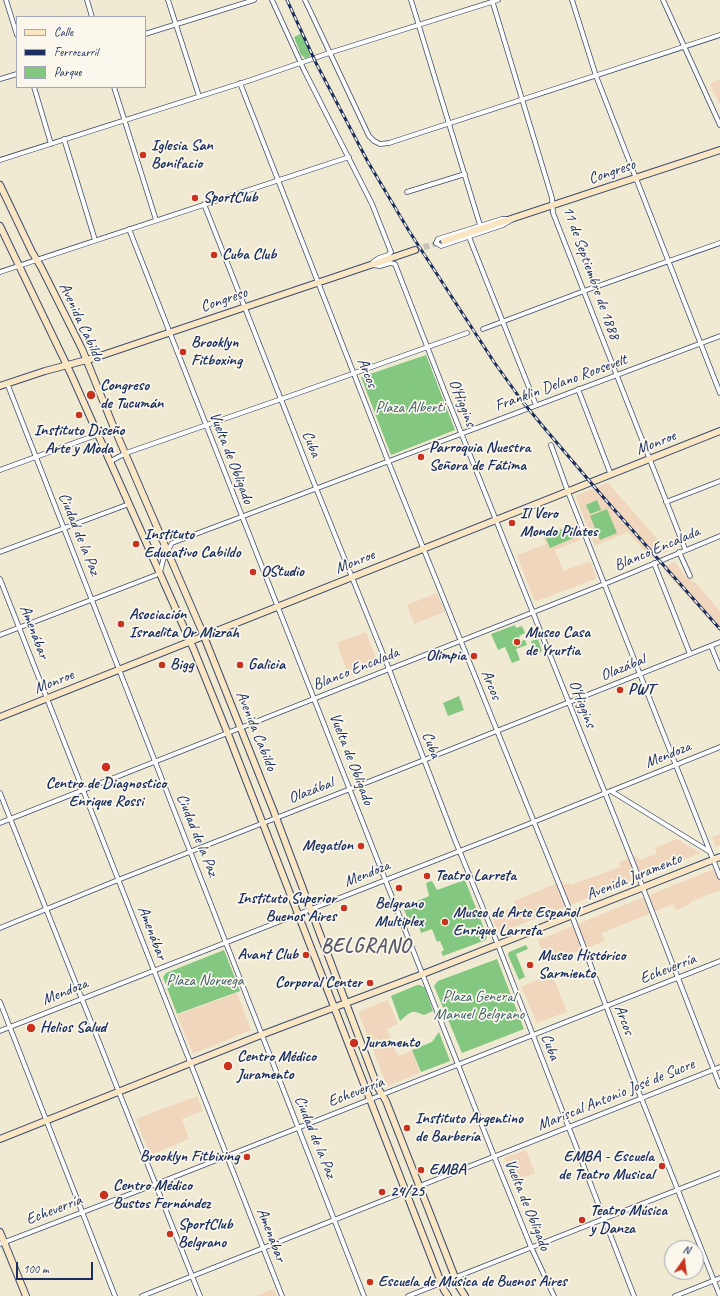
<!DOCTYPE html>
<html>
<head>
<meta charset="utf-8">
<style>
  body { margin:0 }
  #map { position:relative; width:720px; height:1296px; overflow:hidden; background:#f1ead2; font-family:Caveat,sans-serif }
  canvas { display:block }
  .legend { position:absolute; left:16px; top:16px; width:130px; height:72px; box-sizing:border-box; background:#fbf7ec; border:1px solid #a1a7b3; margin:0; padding:5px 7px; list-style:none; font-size:12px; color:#1b2f5e }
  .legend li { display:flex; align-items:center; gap:8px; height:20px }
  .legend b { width:20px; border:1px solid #a1a7b3 }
  .north { position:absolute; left:664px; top:1240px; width:40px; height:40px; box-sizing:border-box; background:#fbf7ec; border:1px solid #a1a7b3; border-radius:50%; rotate:14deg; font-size:11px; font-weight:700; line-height:16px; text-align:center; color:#1b2f5e }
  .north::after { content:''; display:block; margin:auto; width:14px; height:18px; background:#c8321e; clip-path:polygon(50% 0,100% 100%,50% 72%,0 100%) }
  .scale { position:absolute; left:16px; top:1262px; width:77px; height:18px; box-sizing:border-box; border:2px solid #1b2f5e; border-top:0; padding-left:5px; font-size:12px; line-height:14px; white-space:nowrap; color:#1b2f5e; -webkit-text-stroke:3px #fbf7ec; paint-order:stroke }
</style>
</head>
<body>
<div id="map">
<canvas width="720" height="1296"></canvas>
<ul class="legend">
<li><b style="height:5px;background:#fbe6c3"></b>Calle</li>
<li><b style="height:5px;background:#1b2f5e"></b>Ferrocarril</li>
<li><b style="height:11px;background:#83c780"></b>Parque</li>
</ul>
<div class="north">N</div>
<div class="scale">100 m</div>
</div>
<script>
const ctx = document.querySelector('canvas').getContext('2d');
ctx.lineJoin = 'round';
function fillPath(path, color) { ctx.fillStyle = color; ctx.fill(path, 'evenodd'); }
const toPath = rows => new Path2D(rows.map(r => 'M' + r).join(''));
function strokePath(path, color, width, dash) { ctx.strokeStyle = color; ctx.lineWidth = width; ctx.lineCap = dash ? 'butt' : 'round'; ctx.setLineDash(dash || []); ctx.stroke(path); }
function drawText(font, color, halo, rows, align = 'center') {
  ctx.font = font + ' Caveat,sans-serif'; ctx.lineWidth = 3.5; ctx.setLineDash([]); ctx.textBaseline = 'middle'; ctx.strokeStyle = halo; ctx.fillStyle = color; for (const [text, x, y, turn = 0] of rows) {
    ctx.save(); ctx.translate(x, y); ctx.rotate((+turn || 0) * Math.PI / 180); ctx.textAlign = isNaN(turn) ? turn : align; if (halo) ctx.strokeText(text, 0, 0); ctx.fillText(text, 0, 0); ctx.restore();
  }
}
const built = toPath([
  [720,79,720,105,710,84],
  [608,483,668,551,652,559,628,532,595,546,576,497,577,495],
  [574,523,580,540,555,550,563,571,590,561,596,577,595,579,537,601,534,600,517,555,546,544,542,535],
  [675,562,688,579,696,583,720,611,720,632,662,568],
  [437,593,445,612,414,624,407,605],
  [366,632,379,666,349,677,337,643],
  [720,834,720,845,716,847,712,837],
  [677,839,701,853,499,933,491,915,516,906,514,901,562,881,564,885,570,883,571,885,620,867,619,862,637,856,639,860,657,854,655,848],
  [714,869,720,883,720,890,690,902,691,904,676,910,673,904,602,933,605,941,561,958,559,954,546,960,538,940],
  [552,974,567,1012,537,1023,521,987],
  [237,993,251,1030,193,1054,177,1015],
  [388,1000,398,1024,387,1029,396,1053,397,1053,399,1056,412,1050,420,1073,387,1086,358,1012],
  [197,1096,203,1111,182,1119,189,1139,150,1155,136,1119],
  [526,1150,535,1173,512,1182,504,1158],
  [274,1289,276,1296,255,1296]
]);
const green = toPath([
  [302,33,311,54,309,57,305,58,301,55,294,37],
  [426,355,455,430,391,455,361,377],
  [597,500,601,510,590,514,586,505],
  [607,509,617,533,600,540,590,516],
  [572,525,576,537,550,548,545,536],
  [515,625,516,628,522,626,525,633,519,636,521,641,525,640,527,645,516,649,520,660,512,663,505,647,498,650,491,634],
  [538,639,542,651,536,654,531,641],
  [459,696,464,710,448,716,443,703],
  [465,880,487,936,486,940,443,956,441,952,444,950,440,941,437,942,432,929,421,933,418,921,410,924,403,907,429,896,426,883,432,881,437,890],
  [526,945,528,949,516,954,525,977,519,980,508,955,509,952],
  [224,950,240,991,177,1014,163,977,166,973],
  [497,959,524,1029,462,1053,434,986,438,981],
  [417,985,420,985,425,988,433,1011,424,1015,416,1012,412,1012,408,1014,400,1021,391,996],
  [439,1032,450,1061,421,1072,412,1050,432,1042]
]);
const secondaryTunnel = toPath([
  [415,250,444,241]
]);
const street = toPath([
  [6,0,17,35],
  [87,0,92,17],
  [168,0,199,96],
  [272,0,304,70,372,204,391,252,388,255,379,258,373,262],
  [305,0,369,136,374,141,380,144,389,143,720,35],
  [411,0,480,225],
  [492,0,552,198,553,213,685,549],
  [572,0,596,76,720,393],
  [663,0,720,125],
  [145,34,254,0],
  [0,79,17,74],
  [240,83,388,461,572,916,636,1085,720,1296],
  [34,87,51,144],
  [114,87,156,220],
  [64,139,95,240],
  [0,160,251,80,329,53,498,0],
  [407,192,465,174],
  [204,204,312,478,389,669,455,840,498,945,634,1296],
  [502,219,513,219,503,225,441,246,436,243,438,239,502,219],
  [129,229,494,1156,531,1247,554,1296],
  [469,237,536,405],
  [372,265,380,266,390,263,395,264,444,390,643,888,720,1086],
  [0,272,349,157],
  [483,329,584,291,720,243],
  [7,383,364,1296],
  [578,389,611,475],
  [551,445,568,492,720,877],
  [111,461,126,453,290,396,467,333],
  [0,470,99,434],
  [666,502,720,481],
  [0,552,129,504],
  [679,552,690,576],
  [654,563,690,654],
  [0,579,282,1296],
  [0,635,156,575,160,572,164,557,172,543,720,336],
  [711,646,720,668],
  [611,791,710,852],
  [0,793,200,1296],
  [0,823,612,581,720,536],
  [0,928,118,880,424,760,720,642],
  [0,1002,115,1296],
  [0,1031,526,825,720,747],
  [0,1244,156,1184,720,961],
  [142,1296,720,1067],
  [408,1296,720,1173],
  [675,1296,720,1278]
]);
const secondary = toPath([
  [0,185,32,252,41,267,82,349,112,423,201,629,274,812,378,1088,386,1101,458,1285,465,1296],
  [0,226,71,374,194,650,230,739,444,1290,448,1296],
  [444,241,720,150],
  [0,386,45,371,94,358,415,250],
  [0,717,720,431],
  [0,1139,261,1035,423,974,720,857],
  [0,1232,26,1296]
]);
const rail = toPath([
  [287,0,316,63,368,162,409,231,494,362,522,401,546,430,604,498,720,629]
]);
const markers = [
  [143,155,4,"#c8321e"],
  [195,198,4,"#c8321e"],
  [214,255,4,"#c8321e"],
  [183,352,4,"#c8321e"],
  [91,395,5,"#c8321e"],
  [79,415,4,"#c8321e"],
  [421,457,4,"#c8321e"],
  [512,523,4,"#c8321e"],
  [136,544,4,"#c8321e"],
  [253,572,4,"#c8321e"],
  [121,624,4,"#c8321e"],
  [517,642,4,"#c8321e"],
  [474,656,4,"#c8321e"],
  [162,665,4,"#c8321e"],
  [240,665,4,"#c8321e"],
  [620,690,4,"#c8321e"],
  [106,767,5,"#c8321e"],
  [361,846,4,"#c8321e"],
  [427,876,4,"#c8321e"],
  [399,888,4,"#c8321e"],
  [344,908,4,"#c8321e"],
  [445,922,4,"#c8321e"],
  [306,955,4,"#c8321e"],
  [530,965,4,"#c8321e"],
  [370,983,4,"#c8321e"],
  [31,1028,5,"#c8321e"],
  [354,1043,5,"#c8321e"],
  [228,1066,5,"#c8321e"],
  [407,1128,4,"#c8321e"],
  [247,1157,4,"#c8321e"],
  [662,1166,4,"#c8321e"],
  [421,1170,4,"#c8321e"],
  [382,1192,4,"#c8321e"],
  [104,1195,5,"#c8321e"],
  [582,1220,4,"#c8321e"],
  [170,1234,4,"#c8321e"],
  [370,1282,4,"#c8321e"]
];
const poiNames = [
  ["Iglesia San",151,146],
  ["Bonifacio",151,164],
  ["SportClub",203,198],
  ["Cuba Club",222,255],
  ["Brooklyn",191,343],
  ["Fitboxing",191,361],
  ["Congreso",100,386],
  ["de Tucumán",100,404],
  ["Instituto Diseño",79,431,"center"],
  ["Arte y Moda",79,449,"center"],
  ["Parroquia Nuestra",429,448],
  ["Señora de Fátima",429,466],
  ["Il Vero",520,514],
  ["Mondo Pilates",520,532],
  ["Instituto",144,535],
  ["Educativo Cabildo",144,553],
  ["OStudio",261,572],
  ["Asociación",129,615],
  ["Israelita Or Mizrah",129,633],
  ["Museo Casa",525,633],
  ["de Yrurtia",525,651],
  ["Olimpia",466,656,"right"],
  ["Bigg",170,665],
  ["Galicia",248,665],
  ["PWT",628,690],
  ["Centro de Diagnostico",106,784,"center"],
  ["Enrique Rossi",106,802,"center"],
  ["Megatlon",353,846,"right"],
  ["Teatro Larreta",435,876],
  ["Instituto Superior",336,899,"right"],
  ["Buenos Aires",336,917,"right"],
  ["Belgrano",399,904,"center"],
  ["Multiplex",399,922,"center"],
  ["Museo de Arte Español",453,913],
  ["Enrique Larreta",453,931],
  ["Avant Club",298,955,"right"],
  ["Museo Histórico",538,956],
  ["Sarmiento",538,974],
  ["Corporal Center",362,983,"right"],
  ["Helios Salud",40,1028],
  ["Juramento",363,1043],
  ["Centro Médico",237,1057],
  ["Juramento",237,1075],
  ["Instituto Argentino",415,1119],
  ["de Barbería",415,1137],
  ["Brooklyn Fitbixing",239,1157,"right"],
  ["EMBA - Escuela",654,1157,"right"],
  ["de Teatro Musical",654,1175,"right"],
  ["EMBA",429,1170],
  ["Centro Médico",113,1186],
  ["Bustos Fernández",113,1204],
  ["24/25",390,1192],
  ["Teatro Música",590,1211],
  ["y Danza",590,1229],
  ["SportClub",178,1225],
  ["Belgrano",178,1243],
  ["Escuela de Música de Buenos Aires",378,1282]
];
const streetNames = [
  ["Congreso",612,172,-19],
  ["11 de Septiembre de 1888",591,273,70],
  ["Congreso",224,300,-19],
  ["Avenida Cabildo",81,322,65],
  ["Arcos",367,373,68],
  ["Franklin Delano Roosevelt",561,383,-20],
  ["O'Higgins",462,403,68],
  ["Monroe",656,443,-22],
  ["Cuba",311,444,68],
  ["Vuelta de Obligado",231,458,69],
  ["Ciudad de la Paz",79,534,68],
  ["Blanco Encalada",657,549,-23],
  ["Monroe",355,562,-22],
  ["Amenábar",34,632,69],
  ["Olazábal",623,668,-22],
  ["Blanco Encalada",356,669,-22],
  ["Monroe",54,682,-22],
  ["Arcos",491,685,68],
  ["O'Higgins",582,704,68],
  ["Avenida Cabildo",256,731,68],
  ["Cuba",431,745,69],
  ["Mendoza",668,755,-22],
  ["Vuelta de Obligado",351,759,69],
  ["Olazábal",311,791,-21],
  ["Ciudad de la Paz",197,835,68],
  ["Mendoza",367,874,-22],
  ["Avenida Juramento",634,877,-22],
  ["Amenábar",152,933,69],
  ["Echeverría",668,969,-21],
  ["Mendoza",65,992,-22],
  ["Arcos",624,1020,69],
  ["Cuba",550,1047,69],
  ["Echeverría",356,1092,-21],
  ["Mariscal Antonio José de Sucre",616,1095,-22],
  ["Ciudad de la Paz",315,1137,68],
  ["Vuelta de Obligado",527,1205,68],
  ["Echeverría",54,1210,-21],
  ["Amenábar",271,1235,69]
];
const parkNames = [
  ["Plaza Alberti",410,408],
  ["Plaza Noruega",205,981],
  ["Plaza General",479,997],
  ["Manuel Belgrano",479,1015]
];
const districtNames = [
  ["BELGRANO",366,947]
];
fillPath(built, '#efd6bc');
fillPath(green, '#83c780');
strokePath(secondaryTunnel, '#c6c5bb', 6, [6, 3]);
strokePath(street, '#3b4b6f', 5.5);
strokePath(secondary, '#3b4b6f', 8);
strokePath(street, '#fff', 4);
strokePath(secondary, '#fbe6c3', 6);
strokePath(rail, '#1b2f5e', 3);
strokePath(rail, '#fbf7ec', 1.5, [4.5]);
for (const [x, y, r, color] of markers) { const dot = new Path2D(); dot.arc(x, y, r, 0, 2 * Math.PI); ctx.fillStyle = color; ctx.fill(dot); strokePath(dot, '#fbf7ec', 1.5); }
drawText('bold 16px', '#1b2f5e', '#fbf7ec', poiNames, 'left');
drawText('16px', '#1b2f5e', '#fbf7ec', streetNames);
drawText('16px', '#3a5d68', '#fbf7ec', parkNames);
ctx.letterSpacing = '1px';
drawText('bold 20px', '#595a69', '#fbf7ec', districtNames);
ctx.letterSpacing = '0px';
</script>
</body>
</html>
